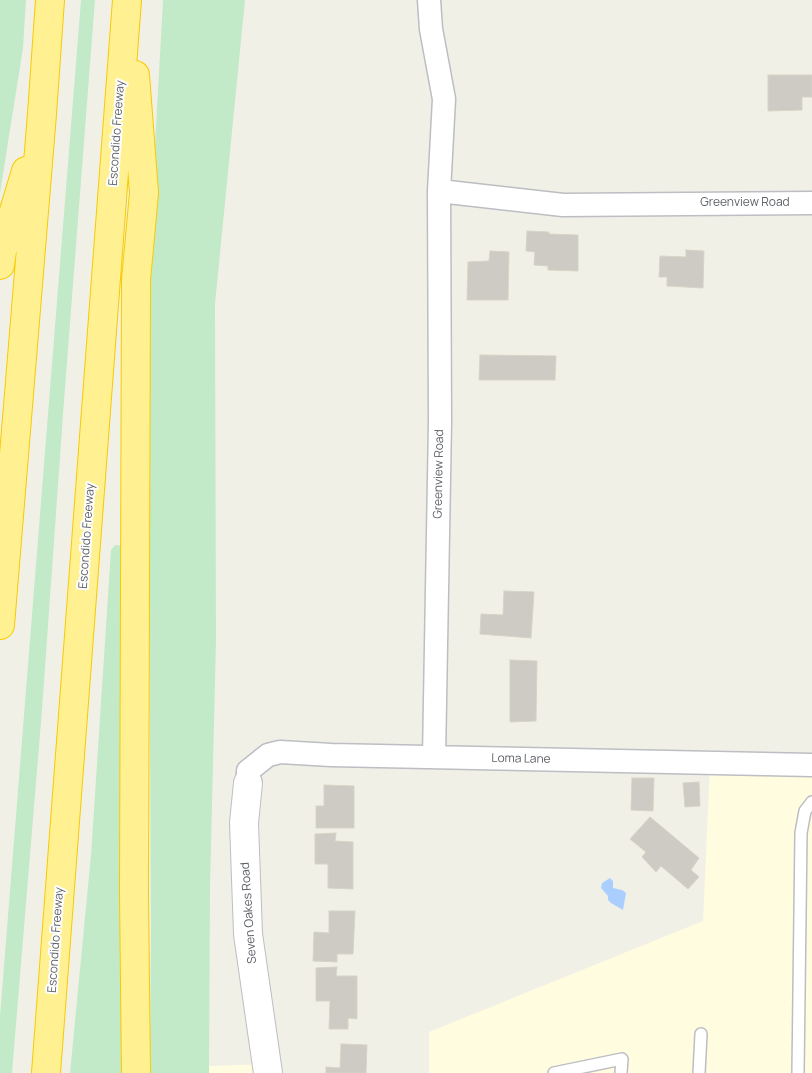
<!DOCTYPE html>
<html>
<head>
<meta charset="utf-8">
<style>
  body { margin:0 }
  canvas { display:block; background:#f1f0e7 }
</style>
</head>
<body>
<canvas width="812" height="1073"></canvas>
<script>
const ctx = document.querySelector('canvas').getContext('2d');
ctx.lineJoin = 'round';
function fillPath(path, color) { ctx.fillStyle = color; ctx.fill(path, 'evenodd'); }
const toPath = rows => new Path2D(rows.map(r => 'M' + r).join(''));
function strokePath(path, color, width, dash) { ctx.strokeStyle = color; ctx.lineWidth = width; ctx.lineCap = dash ? 'butt' : 'round'; ctx.setLineDash(dash || []); ctx.stroke(path); }
function drawText(font, color, halo, rows, align = 'center') {
  ctx.font = font + ' Manrope,sans-serif'; ctx.lineWidth = 4; ctx.setLineDash([]); ctx.textBaseline = 'middle'; ctx.strokeStyle = halo; ctx.fillStyle = color; for (const [text, x, y, turn = 0] of rows) {
    ctx.save(); ctx.translate(x, y); ctx.rotate((+turn || 0) * Math.PI / 180); ctx.textAlign = isNaN(turn) ? turn : align; if (halo) ctx.strokeText(text, 0, 0); ctx.fillText(text, 0, 0); ctx.restore();
  }
}
const commercial = toPath([
  [710,764,812,766,812,1073,429,1073,429,1032,703,921],
  [266,1064,268,1073,209,1073,209,1066]
]);
const green = toPath([
  [0,0,26,0,23,48,0,193],
  [81,0,95,0,64,401,42,710,12,1073,0,1073,0,1016],
  [163,0,245,0,215,304,216,641,210,887,209,1073,150,1073,151,931,149,549,150,272,155,145],
  [115,545,124,546,126,1073,70,1073,91,855,111,550]
]);
const water = toPath([
  [610,878,613,881,613,888,622,890,626,893,623,910,611,903,608,900,608,896,601,888,602,883]
]);
const building = toPath([
  [768,75,812,75,812,97,802,97,802,110,768,111,768,75],
  [527,231,549,232,549,234,578,235,578,271,548,270,548,266,534,265,535,252,526,251,527,231],
  [686,250,704,251,703,288,667,286,667,277,659,277,660,256,686,257,686,250],
  [490,251,509,252,508,300,467,300,468,262,489,261,490,251],
  [480,355,556,356,555,380,479,380,480,355],
  [504,591,534,592,531,638,480,634,481,614,503,615,504,591],
  [510,660,537,661,536,721,510,722,510,660],
  [632,778,654,778,653,811,631,810,632,778],
  [699,782,700,806,685,807,683,783,699,782],
  [324,785,354,786,354,828,316,828,316,806,324,806,324,785],
  [650,817,699,858,691,870,699,877,688,889,661,866,656,872,642,857,646,852,630,839,650,817],
  [336,833,335,841,353,842,353,889,328,888,328,864,315,864,315,834,336,833],
  [329,911,355,911,353,954,337,954,337,962,313,961,314,932,329,933,329,911],
  [337,967,336,976,357,976,357,1019,348,1018,348,1029,329,1029,330,1001,316,1001,316,968,337,967],
  [341,1044,367,1045,366,1073,326,1073,326,1067,340,1068,341,1044]
]);
const service = toPath([
  [554,1073,622,1059,621,1073],
  [699,1073,701,1034],
  [798,1073,801,833,805,811,812,802]
]);
const minor = toPath([
  [429,0,431,29,444,99,439,191,440,422,434,757],
  [439,191,563,205,812,203],
  [248,783,248,771,268,755,280,752,331,755,812,765]
]);
const tertiary = toPath([
  [248,783,244,823,248,934,268,1073]
]);
const motorway = toPath([
  [135,75,144,193,136,280,134,893,136,1073],
  [0,265,2,251,26,171],
  [0,625,42,114,50,0],
  [46,1073,127,0]
]);
const streetNames = [
  ["Escondido Freeway",117,133,-86],
  ["Greenview Road",745,203],
  ["Greenview Road",439,474,-89],
  ["Escondido Freeway",87,536,-86],
  ["Loma Lane",521,759,1],
  ["Seven Oakes Road",249,913,-94],
  ["Escondido Freeway",56,940,-86]
];
fillPath(commercial, '#fffcdf');
fillPath(green, '#c3eac8');
fillPath(water, '#aacfff');
fillPath(building, '#cdcbc3');
strokePath(building, '#d7d3c5', 1);
strokePath(service, '#bcbec3', 14);
strokePath(minor, '#bcbec3', 25);
strokePath(tertiary, '#bcbec3', 30);
strokePath(motorway, '#f9ca00', 30);
strokePath(service, '#fff', 11);
strokePath(minor, '#fff', 22);
strokePath(tertiary, '#fff', 28);
strokePath(motorway, '#fff191', 28);
drawText('12px', '#5e6268', '#fff', streetNames);
</script>
</body>
</html>
